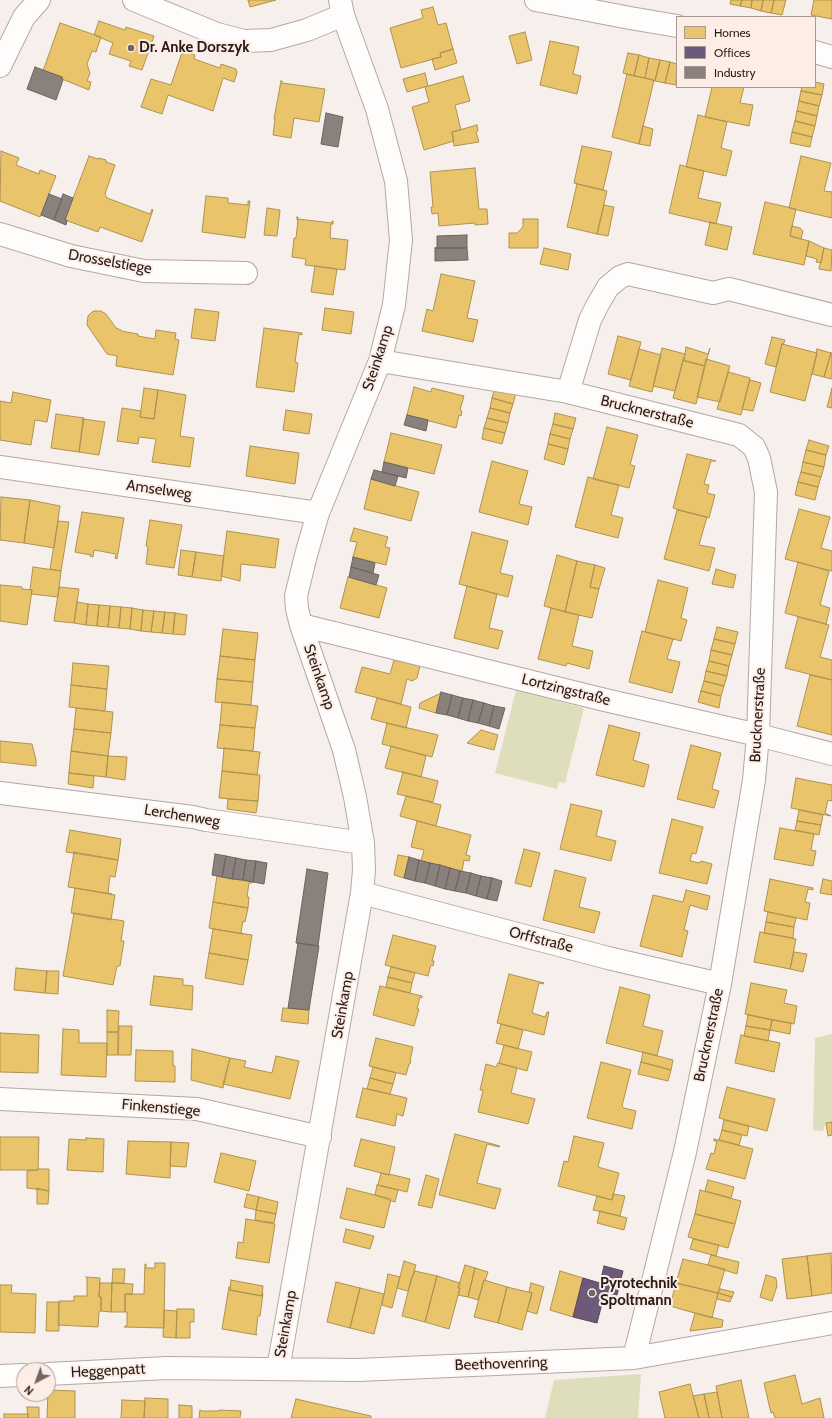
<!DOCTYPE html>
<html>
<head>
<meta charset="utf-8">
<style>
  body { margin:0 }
  #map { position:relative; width:832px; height:1418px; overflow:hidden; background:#f7efec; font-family:Cabin,sans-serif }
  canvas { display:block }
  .legend { position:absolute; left:676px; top:16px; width:140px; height:72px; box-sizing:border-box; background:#fcede7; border:1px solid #a89994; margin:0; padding:5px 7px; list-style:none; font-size:12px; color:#291c17 }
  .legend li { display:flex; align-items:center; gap:8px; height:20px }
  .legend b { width:20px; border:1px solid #a89994 }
  .north { position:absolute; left:16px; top:1362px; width:40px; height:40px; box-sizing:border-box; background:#fcede7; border:1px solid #a89994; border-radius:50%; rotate:221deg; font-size:11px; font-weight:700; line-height:16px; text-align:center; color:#291c17 }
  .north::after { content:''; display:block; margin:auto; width:14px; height:18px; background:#716662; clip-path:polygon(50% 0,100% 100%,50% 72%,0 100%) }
</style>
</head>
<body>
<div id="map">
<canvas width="832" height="1418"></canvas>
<ul class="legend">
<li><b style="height:11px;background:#e9c46a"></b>Homes</li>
<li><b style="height:11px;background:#6d597a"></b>Offices</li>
<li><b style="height:11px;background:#8a817c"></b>Industry</li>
</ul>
<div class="north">N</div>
</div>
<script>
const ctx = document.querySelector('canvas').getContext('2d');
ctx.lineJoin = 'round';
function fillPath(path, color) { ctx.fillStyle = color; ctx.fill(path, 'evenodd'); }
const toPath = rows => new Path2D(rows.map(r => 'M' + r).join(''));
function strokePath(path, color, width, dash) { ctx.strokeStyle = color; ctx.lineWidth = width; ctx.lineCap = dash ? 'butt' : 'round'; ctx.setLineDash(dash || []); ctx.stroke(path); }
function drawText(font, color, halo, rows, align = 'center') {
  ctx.font = font + ' Cabin,sans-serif'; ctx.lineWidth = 4; ctx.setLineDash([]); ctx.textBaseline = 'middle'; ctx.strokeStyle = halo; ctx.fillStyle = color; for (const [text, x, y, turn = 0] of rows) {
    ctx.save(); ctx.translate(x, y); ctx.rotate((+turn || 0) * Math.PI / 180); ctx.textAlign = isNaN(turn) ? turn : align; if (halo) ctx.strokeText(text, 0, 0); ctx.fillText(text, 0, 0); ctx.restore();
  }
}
const green = toPath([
  [516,690,584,708,565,783,559,782,557,789,495,773],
  [832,1034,832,1122,826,1123,823,1131,813,1130,815,1038],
  [641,1374,638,1418,545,1418,554,1380]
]);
const homes = toPath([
  [248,0,276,0,250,7,248,0],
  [731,0,742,0,740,6,730,4,731,0],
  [742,0,752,0,751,8,740,6,742,0],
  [752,0,763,0,761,11,751,8,752,0],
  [763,0,774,0,771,13,761,11,763,0],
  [774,0,786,0,782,15,771,13,774,0],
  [814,0,832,0,832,19,811,15,814,0],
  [433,7,438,25,446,23,453,49,440,53,441,57,401,68,390,28,423,18,421,10,433,7],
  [99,21,125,30,126,27,154,36,142,70,129,66,131,61,109,54,113,43,94,35,99,21],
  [60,23,101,37,96,52,92,51,87,64,90,73,87,81,91,82,89,90,62,79,62,77,43,71,60,23],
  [525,32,532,60,517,64,509,36,525,32],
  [550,41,579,47,573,74,581,76,577,94,540,85,550,41],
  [453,49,457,63,435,70,432,59,441,57,440,53,453,49],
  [187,52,195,55,194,59,220,68,221,64,236,69,237,73,234,82,223,78,213,111,168,95,162,114,141,107,151,79,171,85,181,55,187,52],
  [628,53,639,55,634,76,623,73,628,53],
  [639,55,649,58,645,78,634,76,639,55],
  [649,58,660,60,655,81,645,78,649,58],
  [660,60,670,62,665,83,655,81,660,60],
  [670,62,677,64,676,85,665,83,670,62],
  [425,73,428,86,407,92,403,79,425,73],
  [627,74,654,80,639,144,612,137,627,74],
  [463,76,470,101,455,105,461,130,452,132,454,141,424,150,412,107,429,102,425,87,463,76],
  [281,81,282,81,282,83,325,89,319,122,294,118,291,138,273,135,275,119,274,119,281,81],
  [815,82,824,84,822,95,801,91,802,87,815,87,815,82],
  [712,87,744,87,740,103,753,105,749,126,705,117,712,87],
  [801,91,822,95,819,106,799,101,801,91],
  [799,101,819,106,817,116,797,111,799,101],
  [797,111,817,116,815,126,795,121,797,111],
  [698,115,727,122,721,148,732,151,726,176,686,167,698,115],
  [795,121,815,126,812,137,792,132,795,121],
  [477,125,478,131,476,132,479,142,454,146,452,132,477,125],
  [643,126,653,129,650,146,639,144,643,126],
  [792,132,812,137,810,147,790,143,792,132],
  [582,146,612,152,603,190,574,183,582,146],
  [1,151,19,158,16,165,39,174,40,170,56,176,40,217,0,201,1,151],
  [89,156,98,159,99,158,106,160,106,162,115,165,105,194,107,198,150,214,152,209,153,210,142,242,100,227,98,232,65,220,89,156],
  [801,156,831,163,824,191,832,192,832,218,789,208,801,156],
  [680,165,704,171,698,198,721,203,716,224,669,213,680,165],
  [475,168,479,209,487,209,488,224,475,225,475,223,439,226,438,213,432,214,431,207,433,207,430,172,475,168],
  [577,184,607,191,597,234,567,227,577,184],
  [206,196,228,198,228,203,248,205,248,201,250,201,245,238,202,232,206,196],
  [765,202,796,209,790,236,809,241,804,265,753,254,765,202],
  [604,205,614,207,608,236,597,234,604,205],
  [267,208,280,210,277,236,264,235,267,208],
  [297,217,298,217,298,219,332,223,332,221,333,221,333,224,331,224,330,238,348,240,345,270,305,265,306,259,292,257,294,238,296,238,298,220,297,220,297,217],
  [523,219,538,219,538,248,509,248,509,233,517,233,523,227,523,219],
  [710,222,732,227,727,250,705,245,710,222],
  [792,226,800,228,803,231,801,239,790,236,792,226],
  [809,241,824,248,821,263,816,262,817,259,806,256,809,241],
  [544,248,571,254,568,270,540,264,544,248],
  [824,248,832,250,831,271,819,269,824,248],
  [315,266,337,269,333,295,311,292,315,266],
  [441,274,475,281,467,318,478,320,473,342,422,331,427,309,433,311,441,274],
  [325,308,354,312,351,334,322,330,325,308],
  [195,309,219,312,215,341,191,338,195,309],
  [95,311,101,311,106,314,116,328,121,330,121,331,138,334,138,336,155,339,156,330,176,333,175,339,179,340,173,375,116,366,117,356,107,354,87,325,88,316,92,312,95,311],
  [264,328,302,333,302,335,299,334,295,362,298,363,294,392,256,387,264,328],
  [618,336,641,342,631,380,608,374,618,336],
  [772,337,785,340,783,345,782,344,776,367,765,364,772,337],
  [782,344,817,353,805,401,770,392,782,344],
  [686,347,708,354,710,348,705,366,684,361,686,347],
  [662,348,685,354,675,391,653,386,662,348],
  [639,349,661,355,652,392,629,386,639,349],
  [817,349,831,353,824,377,812,374,817,353,816,353,817,349],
  [831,353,832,353,832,379,824,377,831,353],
  [706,359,730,366,720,402,697,397,706,359],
  [683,360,705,366,696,404,673,398,683,360],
  [728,372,750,378,741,415,717,409,728,372],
  [750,380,761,383,753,411,742,409,750,380],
  [414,387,431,392,432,388,464,396,460,410,462,411,461,416,459,415,456,428,407,415,414,387],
  [495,387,516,393,513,404,492,398,495,387],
  [144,388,158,390,154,419,140,417,144,388],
  [832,388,832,408,827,407,832,388],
  [158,390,186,395,180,436,194,438,190,467,152,462,156,439,139,437,138,444,117,441,122,408,141,411,140,417,154,419,158,390],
  [13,392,51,400,47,422,35,420,31,445,0,440,0,401,11,403,13,392],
  [492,398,513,404,510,413,490,408,492,398],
  [490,408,510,413,508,423,487,418,490,408],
  [286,410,312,414,309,434,283,430,286,410],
  [555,413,576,418,573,429,553,424,555,413],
  [56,414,84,418,79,452,51,448,56,414],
  [487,418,508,423,505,433,484,428,487,418],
  [83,419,105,422,99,455,79,452,83,419],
  [553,424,573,429,570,439,550,434,553,424],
  [607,427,638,435,630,465,635,466,629,488,593,479,607,427],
  [484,428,505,433,502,444,482,439,484,428],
  [391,433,442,445,434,474,384,462,391,433],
  [550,434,570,439,568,449,548,444,550,434],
  [809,440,829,446,826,455,806,450,809,440],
  [548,444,568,449,564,465,544,459,548,444],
  [250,446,299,453,295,484,246,476,250,446],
  [806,450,826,455,824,467,803,462,806,450],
  [687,454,716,461,711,461,704,484,709,485,707,493,715,495,709,518,673,508,687,454],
  [492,461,528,471,519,504,532,507,528,525,479,512,492,461],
  [803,462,824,467,821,477,801,472,803,462],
  [801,472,821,477,818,487,798,482,801,472],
  [588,477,619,485,611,515,623,518,618,538,575,527,588,477],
  [371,479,419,492,411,521,364,509,371,479],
  [798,482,818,487,815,500,795,495,798,482],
  [1,497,30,500,24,543,0,540,1,497],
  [30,500,60,506,54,548,24,543,30,500],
  [799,509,830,517,821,548,832,551,832,571,785,559,799,509],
  [677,510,707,517,699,545,715,548,709,571,664,559,677,510],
  [82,512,124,518,117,559,115,558,116,554,94,550,93,557,90,556,91,555,75,552,82,512],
  [150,520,182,525,174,568,146,564,148,547,146,546,150,520],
  [58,521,69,522,61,571,50,569,58,521],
  [354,528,388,537,385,547,390,548,386,565,353,557,357,542,350,541,354,528],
  [227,531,279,539,275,568,241,564,240,581,221,576,227,531],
  [472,532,508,541,500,573,513,576,508,597,459,584,472,532],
  [181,550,196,552,192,577,178,575,181,550],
  [196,552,224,556,221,581,192,577,196,552],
  [557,555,577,561,565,612,544,606,557,555],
  [577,561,595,565,590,587,599,589,592,618,565,612,577,561],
  [798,562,829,571,820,605,830,608,826,624,785,613,798,562],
  [595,565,605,568,599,589,590,587,595,565],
  [33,567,61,571,58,597,31,594,32,590,30,590,33,567],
  [716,569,736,575,733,588,712,584,716,569],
  [348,577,387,588,379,618,340,608,348,577],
  [658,580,688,588,681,618,687,620,681,641,645,632,658,580],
  [0,585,22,587,22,589,32,590,27,625,0,621,0,585],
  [467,586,497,594,489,628,503,631,498,649,454,638,467,586],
  [59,587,79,589,74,623,54,621,59,587],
  [77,602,88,604,86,625,74,623,77,602],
  [88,604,99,605,97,626,86,625,88,604],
  [99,605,110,606,108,627,97,626,99,605],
  [110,606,121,607,119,628,108,627,110,606],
  [121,607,132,608,130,629,119,628,121,607],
  [132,608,143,610,141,631,130,629,132,608],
  [551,608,579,615,572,646,593,651,589,669,567,663,566,666,538,659,551,608],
  [143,610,154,611,151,632,141,631,143,610],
  [154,611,165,612,162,633,151,632,154,611],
  [165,612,175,613,173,634,162,633,165,612],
  [175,613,187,615,185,635,173,634,175,613],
  [798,617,829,625,820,657,832,660,832,680,785,668,798,617],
  [717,627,738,632,735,644,714,639,717,627],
  [223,629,258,633,255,660,220,656,223,629],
  [642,631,673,639,667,659,680,662,672,693,629,682,642,631],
  [714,639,735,644,732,655,711,650,714,639],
  [711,650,732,655,729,666,709,661,711,650],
  [220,656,255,660,253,682,217,679,220,656],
  [394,660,420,666,417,678,412,681,407,679,401,704,355,692,362,667,390,674,394,660],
  [709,661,729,666,727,676,706,671,709,661],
  [73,663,109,666,107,689,71,685,73,663],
  [706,671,727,676,724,686,704,681,706,671],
  [810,675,832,680,832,735,797,726,810,675],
  [217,679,253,682,251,705,215,702,217,679],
  [704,681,724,686,721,696,701,691,704,681],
  [71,685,107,689,105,711,69,707,71,685],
  [701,691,721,696,719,708,698,702,701,691],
  [441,693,436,713,419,708,420,703,441,693],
  [377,698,411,707,406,728,371,719,377,698],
  [222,702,258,706,255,728,220,725,222,702],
  [76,708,113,712,111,733,74,729,76,708],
  [387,723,438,735,432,757,382,744,387,723],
  [220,725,255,728,253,751,217,748,220,725],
  [609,725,640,733,633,760,649,765,644,787,596,775,609,725],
  [74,729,111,733,108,756,71,751,74,729],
  [481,730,498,735,494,750,467,743,481,730],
  [0,741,32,744,36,760,36,766,0,762,0,741],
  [691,745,721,753,712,789,719,791,714,808,677,799,691,745],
  [391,746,426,756,421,777,385,768,391,746],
  [224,748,260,752,257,775,222,771,224,748],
  [71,751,108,756,106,777,69,773,71,751],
  [108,756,127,757,125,780,106,777,108,756],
  [222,771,260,775,258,801,219,798,222,771],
  [403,772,438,781,433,802,397,794,403,772],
  [69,773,94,776,93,788,68,784,69,773],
  [796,778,832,785,832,801,828,800,825,813,831,816,791,808,796,778],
  [406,796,441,805,436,826,400,816,406,796],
  [228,799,258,801,256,813,227,809,228,799],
  [571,804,602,811,596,836,616,841,611,861,560,849,571,804],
  [799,810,823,815,821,825,797,821,799,810],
  [672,819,703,827,696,854,692,853,690,861,700,863,701,861,712,864,707,884,659,873,672,819],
  [417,821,471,835,466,855,470,856,469,861,464,860,462,871,421,861,424,850,411,847,417,821],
  [797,821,821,825,819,835,795,830,797,821],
  [780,828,814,834,811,850,816,851,813,866,774,859,780,828],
  [70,830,121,839,118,860,66,852,70,830],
  [524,849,540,853,531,887,515,883,524,849],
  [74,852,118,860,115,877,110,876,108,893,112,894,68,887,74,852],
  [398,855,409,857,404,878,394,875,398,855],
  [555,870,586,878,579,907,600,912,594,933,543,920,555,870],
  [217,876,252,882,252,883,249,883,247,897,249,897,248,908,213,902,217,876],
  [770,879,813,888,813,890,808,889,805,902,810,903,807,920,764,911,770,879],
  [823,879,832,881,832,895,820,893,823,879],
  [75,888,115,895,111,920,71,913,75,888],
  [686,890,710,896,707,910,690,905,684,930,688,931,682,957,640,946,653,895,683,902,686,890],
  [213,902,248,908,245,922,243,921,241,932,243,934,209,928,213,902],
  [768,912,796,918,794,927,766,922,768,912],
  [74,913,124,921,121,941,124,941,120,966,117,966,113,985,63,976,74,913],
  [766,922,794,927,793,938,764,933,766,922],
  [213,929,252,935,248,960,209,953,213,929],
  [760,932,796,939,790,969,754,962,760,932],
  [393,935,436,946,432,961,434,961,433,966,431,965,428,976,385,965,393,935],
  [794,952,807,954,803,972,790,969,794,952],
  [209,953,248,960,243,985,205,978,209,953],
  [391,967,415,973,412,983,388,977,391,967],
  [16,968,47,971,45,993,14,990,16,968],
  [47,971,59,971,58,994,45,993,47,971],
  [509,974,544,983,543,984,539,983,532,1013,545,1017,547,1012,549,1012,544,1035,497,1023,509,974],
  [154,976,183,979,183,985,193,986,192,1010,150,1005,154,976],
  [388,977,412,983,410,993,386,987,388,977],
  [751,983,787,990,784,1003,797,1006,794,1024,745,1014,751,983],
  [380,986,422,996,422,998,420,997,417,1009,419,1009,414,1026,373,1015,380,986],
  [620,987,650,995,643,1026,663,1031,657,1056,606,1043,620,987],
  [283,1008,309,1010,308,1024,281,1021,283,1008],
  [107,1010,119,1011,118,1032,107,1032,107,1010],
  [748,1015,772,1020,770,1030,746,1026,748,1015],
  [772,1020,791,1023,790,1034,770,1030,772,1020],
  [501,1024,523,1030,518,1049,496,1043,501,1024],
  [119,1026,132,1026,131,1055,118,1055,119,1026],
  [746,1026,770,1030,768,1041,744,1036,746,1026],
  [63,1029,79,1030,79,1043,107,1043,106,1077,61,1075,63,1029],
  [107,1032,118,1032,118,1055,107,1055,107,1032],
  [0,1033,39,1035,38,1073,0,1072,0,1033],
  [741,1035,780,1043,774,1072,735,1063,741,1035],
  [376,1038,413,1047,410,1061,411,1061,410,1064,409,1064,406,1075,369,1066,376,1038],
  [504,1045,532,1052,527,1071,499,1063,504,1045],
  [192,1049,230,1058,223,1088,191,1080,192,1049],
  [136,1050,173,1051,173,1066,175,1066,175,1082,135,1081,136,1050],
  [643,1052,673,1060,671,1070,641,1062,643,1052],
  [276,1056,299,1061,290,1099,223,1084,230,1058,246,1061,244,1067,272,1073,276,1056],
  [601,1062,631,1070,622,1106,624,1108,636,1111,632,1129,587,1118,601,1062],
  [641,1062,671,1070,668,1081,638,1074,641,1062],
  [498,1063,517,1068,511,1093,535,1099,528,1124,478,1112,483,1090,480,1090,486,1064,496,1067,498,1063],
  [373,1067,396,1073,393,1084,370,1078,373,1067],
  [370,1078,393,1084,390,1094,367,1089,370,1078],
  [727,1087,775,1099,767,1131,719,1118,727,1087],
  [363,1088,407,1098,403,1116,397,1114,395,1126,356,1117,363,1088],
  [724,1120,749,1126,747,1136,722,1130,724,1120],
  [832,1122,832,1135,828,1136,826,1123,832,1122],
  [722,1130,742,1135,739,1145,719,1140,722,1130],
  [455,1134,500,1146,499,1147,487,1144,477,1183,501,1189,495,1209,439,1195,455,1134],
  [574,1136,604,1143,598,1167,619,1173,612,1200,558,1186,564,1161,568,1162,574,1136],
  [0,1137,39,1137,38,1170,0,1170,0,1137],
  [86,1138,104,1139,103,1172,67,1170,69,1139,86,1140,86,1138],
  [361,1139,395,1147,389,1175,354,1166,361,1139],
  [714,1139,753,1149,745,1179,706,1169,711,1153,714,1154,717,1141,714,1141,714,1139],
  [128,1141,171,1142,170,1178,126,1174,128,1141],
  [171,1142,189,1143,186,1167,170,1166,171,1142],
  [221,1153,256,1161,249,1191,214,1182,221,1153],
  [39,1169,49,1169,49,1191,27,1188,27,1171,38,1170,39,1169],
  [381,1173,389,1175,389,1174,410,1179,407,1192,378,1185,381,1173],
  [426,1175,439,1179,432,1208,418,1205,426,1175],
  [708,1180,734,1187,731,1198,705,1191,708,1180],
  [377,1185,398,1190,395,1202,375,1195,377,1185],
  [37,1188,49,1191,48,1204,37,1204,37,1188],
  [347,1188,391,1199,384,1228,340,1218,347,1188],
  [700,1190,741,1201,735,1224,695,1214,700,1190],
  [247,1194,259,1197,256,1210,244,1207,247,1194],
  [613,1194,625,1196,620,1216,593,1210,597,1196,612,1200,613,1194],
  [259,1197,278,1202,276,1214,256,1210,259,1197],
  [256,1210,276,1214,274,1223,255,1220,256,1210],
  [600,1211,627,1218,624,1230,597,1223,600,1211],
  [695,1214,735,1224,728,1248,688,1237,695,1214],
  [246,1219,275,1224,269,1263,236,1258,238,1242,243,1243,246,1219],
  [346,1229,374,1236,370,1249,343,1242,346,1229],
  [693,1239,719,1245,716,1256,690,1249,693,1239],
  [831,1253,832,1293,812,1296,807,1256,831,1253],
  [711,1255,739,1262,737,1274,708,1265,711,1255],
  [807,1256,812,1296,787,1299,782,1259,807,1256],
  [683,1259,725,1269,718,1293,676,1283,683,1259],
  [404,1261,416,1265,408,1291,397,1288,404,1261],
  [155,1263,165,1263,164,1328,124,1327,125,1326,127,1326,127,1312,125,1312,125,1294,144,1294,145,1264,146,1264,146,1268,155,1268,155,1263],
  [465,1265,475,1268,468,1297,458,1295,460,1288,458,1288,465,1265],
  [475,1268,488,1272,485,1281,484,1280,478,1300,468,1297,475,1268],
  [113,1269,125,1269,124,1283,112,1283,113,1269],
  [415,1271,437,1276,425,1322,402,1316,412,1276,413,1276,415,1271],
  [560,1271,583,1278,573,1317,550,1310,560,1271],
  [388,1274,400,1277,392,1308,382,1305,388,1274],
  [766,1275,776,1278,777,1286,772,1301,760,1297,766,1275],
  [437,1276,460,1283,458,1288,460,1288,449,1329,425,1322,437,1276],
  [86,1277,100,1278,99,1297,101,1297,101,1311,99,1312,98,1327,58,1325,59,1301,74,1301,74,1296,87,1296,87,1278,86,1277],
  [231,1280,263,1286,262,1296,230,1290,231,1280],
  [484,1280,507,1287,498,1323,474,1317,484,1280],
  [336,1282,360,1288,350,1328,327,1322,336,1282],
  [100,1283,112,1283,111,1312,101,1311,101,1297,99,1297,100,1283],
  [112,1283,133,1284,132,1294,125,1294,125,1312,111,1312,112,1283],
  [531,1283,544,1287,537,1314,527,1311,532,1293,529,1292,531,1283],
  [676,1283,718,1293,712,1318,670,1306,676,1283],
  [0,1285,12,1285,11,1293,36,1294,35,1333,0,1332,0,1285],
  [229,1287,230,1287,230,1290,262,1296,262,1293,263,1294,260,1316,258,1316,256,1333,257,1335,222,1329,229,1287],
  [507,1287,532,1293,522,1330,498,1323,507,1287],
  [360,1288,384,1294,374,1334,350,1328,360,1288],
  [720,1289,734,1292,732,1297,718,1293,720,1289],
  [718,1293,732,1297,730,1302,717,1299,718,1293],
  [47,1302,59,1302,59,1331,46,1331,47,1302],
  [177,1309,194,1309,194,1322,190,1322,190,1338,176,1338,177,1309],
  [164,1310,177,1311,176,1338,163,1337,164,1310],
  [695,1313,723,1320,722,1327,690,1331,695,1313],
  [795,1375,802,1404,820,1398,824,1418,775,1418,773,1412,771,1413,764,1383,795,1375],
  [741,1380,749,1418,722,1418,716,1386,741,1380],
  [690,1384,699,1418,665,1418,659,1392,690,1384],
  [48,1390,75,1391,75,1418,47,1418,48,1390],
  [717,1392,722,1418,709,1418,704,1394,717,1392],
  [704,1394,709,1418,699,1418,693,1396,704,1394],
  [145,1398,168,1399,168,1418,144,1418,145,1398],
  [296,1399,371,1416,371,1418,291,1418,296,1399],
  [122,1400,145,1401,144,1418,121,1418,122,1400],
  [179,1405,192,1406,192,1418,179,1418,179,1405],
  [27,1407,39,1407,39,1418,28,1418,27,1407],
  [200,1410,201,1411,219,1411,219,1410,241,1411,240,1418,199,1418,200,1410],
  [4,1414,28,1414,28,1418,4,1418,4,1414]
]);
const offices = toPath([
  [604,1266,623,1271,617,1295,605,1292,597,1323,573,1317,583,1278,600,1283,604,1266]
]);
const industry = toPath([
  [35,67,62,77,62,79,63,80,56,100,27,89,35,67],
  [326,113,343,117,338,147,321,144,326,113],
  [49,194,62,199,54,220,41,215,49,194],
  [63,194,73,198,65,220,67,220,66,225,54,220,63,194],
  [467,235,467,248,435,248,437,248,437,236,467,235],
  [435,248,467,248,468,260,435,261,435,248],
  [407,415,428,420,426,431,404,425,407,415],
  [384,462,408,468,406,478,382,472,384,462],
  [374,470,398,476,395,486,371,479,374,470],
  [353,557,375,563,373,573,351,567,353,557],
  [351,567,379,575,376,585,349,577,351,567],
  [441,692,452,695,447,715,436,713,441,692],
  [452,695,463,698,458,718,447,715,452,695],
  [463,698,473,700,468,721,458,718,463,698],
  [473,700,484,703,478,723,468,721,473,700],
  [484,703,494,706,489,726,478,723,484,703],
  [494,706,505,708,499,729,489,726,494,706],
  [215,854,226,856,222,877,212,875,215,854],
  [226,856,236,858,232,879,222,877,226,856],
  [409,857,419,860,415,881,404,878,409,857],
  [236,858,246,860,243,880,232,879,236,858],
  [246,860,256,861,253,882,243,880,246,860],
  [419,860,430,863,425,883,415,881,419,860],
  [256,861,267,863,264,884,253,882,256,861],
  [430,863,440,865,435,886,425,883,430,863],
  [440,865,450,868,445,889,435,886,440,865],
  [450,868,460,871,455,891,445,889,450,868],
  [307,869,328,873,318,946,296,943,307,869],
  [460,871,471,873,466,893,455,891,460,871],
  [471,873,481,876,476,896,466,893,471,873],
  [481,876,492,878,487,899,476,896,481,876],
  [492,878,502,881,497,901,487,899,492,878],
  [298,943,319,946,309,1010,288,1008,298,943]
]);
const minor = toPath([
  [134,0,217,34,244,41,271,40,307,30,343,15],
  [536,0,630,18,677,26],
  [815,52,832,57],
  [0,66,24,17,39,0],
  [0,234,71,256,144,271,246,273],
  [380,361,568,392,739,435,754,447,759,458,766,492,758,735,754,780,720,984,685,1152,634,1358],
  [568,392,590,320,598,304,608,287,620,277,628,274,713,293,729,289,832,315],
  [0,467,318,513],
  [301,625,605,700,758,735,832,754],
  [0,793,193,817,206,820,363,843],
  [362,893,608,958,720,984],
  [0,1099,197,1109,320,1137],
  [278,1369,362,893,364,870,363,843,355,797,344,750,301,625,297,609,296,596,306,555,318,513,380,361,394,305,401,240,396,181,377,109,343,15,340,0],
  [48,1374,167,1368,358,1370,634,1358,832,1323],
  [0,1376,24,1375]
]);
const markers = [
  [131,48,4,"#716662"],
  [592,1293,4,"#716662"]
];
const poiNames = [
  ["Dr. Anke Dorszyk",139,48],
  ["Pyrotechnik",600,1284],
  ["Spoltmann",600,1301]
];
const streetNames = [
  ["Drosselstiege",110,262,10],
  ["Steinkamp",378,358,-72],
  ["Brucknerstraße",647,412,14],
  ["Amselweg",159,490,8],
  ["Steinkamp",319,677,71],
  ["Lortzingstraße",566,690,14],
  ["Brucknerstraße",758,715,-87],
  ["Lerchenweg",182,816,9],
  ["Orffstraße",541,940,14],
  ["Steinkamp",343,1005,-80],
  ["Brucknerstraße",709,1035,-78],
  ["Finkenstiege",161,1108,5],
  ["Steinkamp",286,1324,-80],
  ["Beethovenring",501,1364,-2],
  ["Heggenpatt",108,1371,-3]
];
fillPath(green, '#dedebd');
fillPath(homes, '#e9c46a');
strokePath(homes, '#af9251', 1);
fillPath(offices, '#6d597a');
strokePath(offices, '#59475c', 1);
fillPath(industry, '#8a817c');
strokePath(industry, '#6d635e', 1);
strokePath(minor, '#b2a8a4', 24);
strokePath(minor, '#fefdfc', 22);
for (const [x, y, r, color] of markers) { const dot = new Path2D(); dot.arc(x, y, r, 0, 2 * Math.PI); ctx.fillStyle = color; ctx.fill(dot); strokePath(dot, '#fcede7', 1.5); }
drawText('bold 15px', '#291c17', '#fcede7', poiNames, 'left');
drawText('15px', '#291c17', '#fcede7', streetNames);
</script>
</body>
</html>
